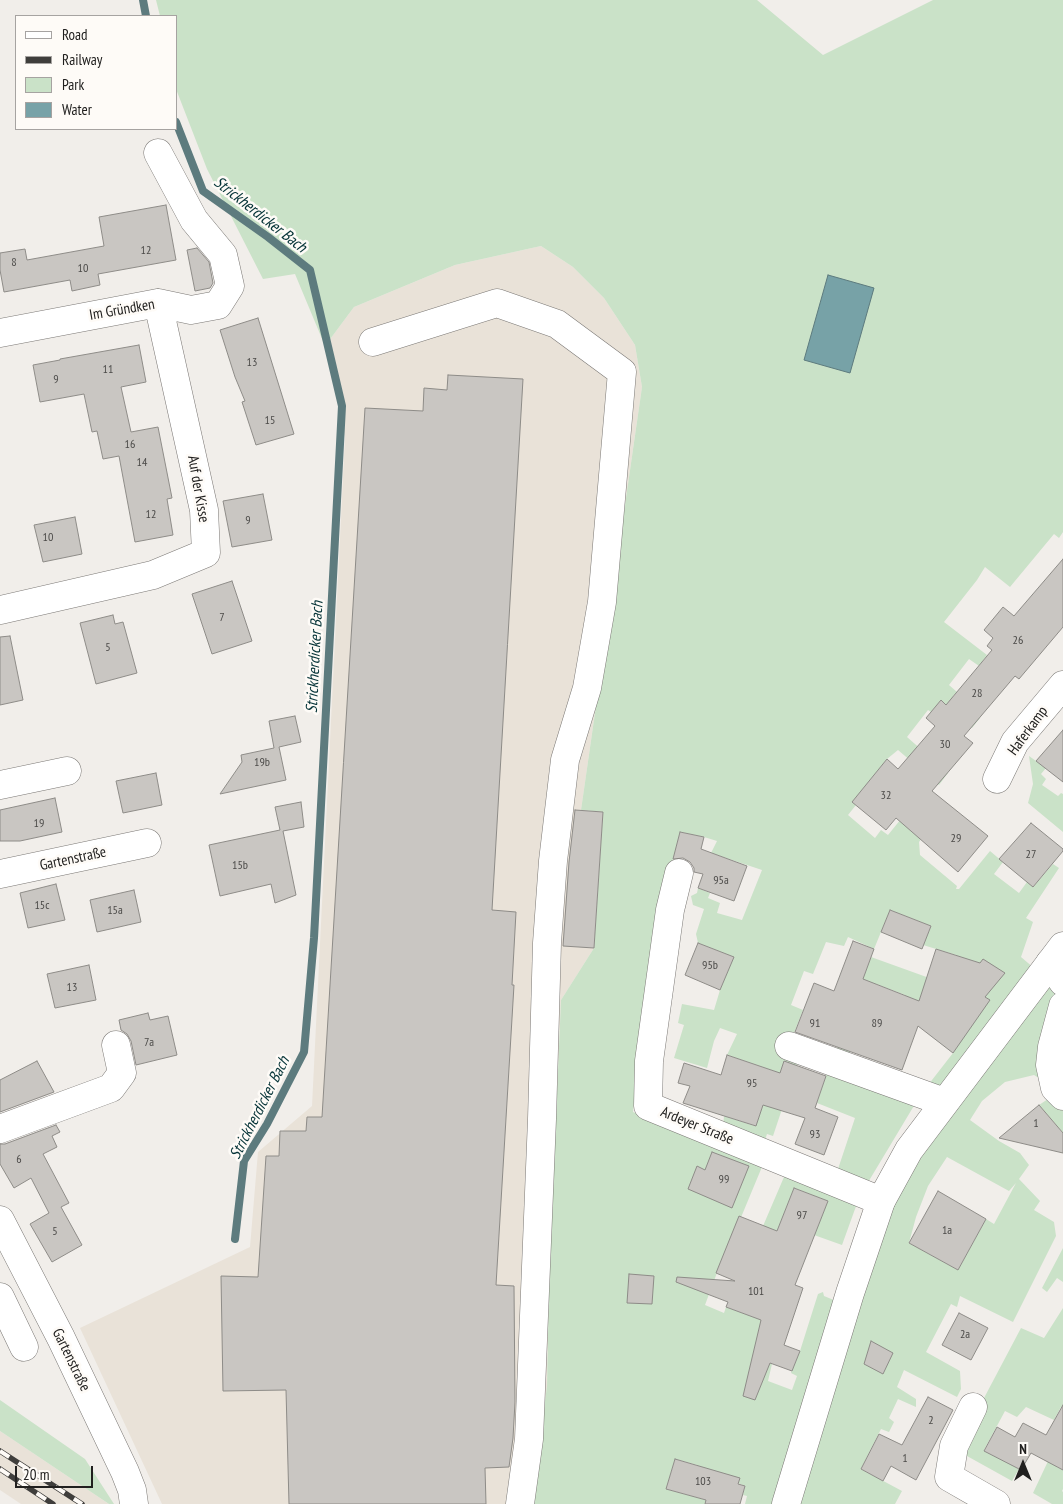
<!DOCTYPE html>
<html>
<head>
<meta charset="utf-8">
<style>
  body { margin:0 }
  #map { position:relative; width:1063px; height:1504px; overflow:hidden; background:#f1eeea; font-family:"PT Sans Narrow",sans-serif }
  canvas { display:block }
  .legend { position:absolute; left:15px; top:15px; width:162px; height:115px; box-sizing:border-box; background:#fefbf7; border:1px solid #a6a3a1; margin:0; padding:6px 9px; list-style:none; font-size:15px; color:#21201f }
  .legend li { display:flex; align-items:center; gap:10px; height:25px }
  .legend b { width:25px; border:1px solid #a6a3a1 }
  .north { position:absolute; left:998px; top:1439px; width:50px; height:50px; -webkit-text-stroke:4px #fefbf7; paint-order:stroke; rotate:0deg; font-size:14px; font-weight:700; line-height:20px; text-align:center; color:#21201f }
  .north::after { content:''; display:block; margin:auto; width:18px; height:22px; background:#21201f; clip-path:polygon(50% 0,100% 100%,50% 72%,0 100%) }
  .scale { position:absolute; left:15px; top:1466px; width:78px; height:22px; box-sizing:border-box; border:2px solid #21201f; border-top:0; padding-left:6px; font-size:15px; line-height:18px; white-space:nowrap; color:#21201f; -webkit-text-stroke:4px #fefbf7; paint-order:stroke }
</style>
</head>
<body>
<div id="map">
<canvas width="1063" height="1504"></canvas>
<ul class="legend">
<li><b style="height:6px;background:#fff"></b>Road</li>
<li><b style="height:6px;background:#3f3e3c"></b>Railway</li>
<li><b style="height:14px;background:#cae2c8"></b>Park</li>
<li><b style="height:14px;background:#77a2a7"></b>Water</li>
</ul>
<div class="north">N</div>
<div class="scale">20 m</div>
</div>
<script>
const ctx = document.querySelector('canvas').getContext('2d');
ctx.lineJoin = 'round';
function fillPath(path, color) { ctx.fillStyle = color; ctx.fill(path, 'evenodd'); }
const toPath = rows => new Path2D(rows.map(r => 'M' + r).join(''));
function strokePath(path, color, width, dash) { ctx.strokeStyle = color; ctx.lineWidth = width; ctx.lineCap = dash ? 'butt' : 'round'; ctx.setLineDash(dash || []); ctx.stroke(path); }
function drawText(font, color, halo, rows, align = 'center') {
  ctx.font = font + ' "PT Sans Narrow",sans-serif'; ctx.lineWidth = 5; ctx.setLineDash([]); ctx.textBaseline = 'middle'; ctx.strokeStyle = halo; ctx.fillStyle = color; for (const [text, x, y, turn = 0] of rows) {
    ctx.save(); ctx.translate(x, y); ctx.rotate((+turn || 0) * Math.PI / 180); ctx.textAlign = isNaN(turn) ? turn : align; if (halo) ctx.strokeText(text, 0, 0); ctx.fillText(text, 0, 0); ctx.restore();
  }
}
const built = toPath([
  [541,246,573,267,604,298,635,345,642,387,581,810,603,812,594,948,561,1000,549,1281,547,1386,531,1504,162,1504,80,1328,250,1247,258,1152,312,1106,345,437,325,346,354,307,455,265],
  [0,1431,109,1504,21,1504,0,1490]
]);
const green = toPath([
  [156,0,757,0,823,55,933,0,1063,0,1063,532,1059,538,1054,534,1010,587,985,567,977,580,944,622,987,655,979,666,969,659,949,685,957,692,953,696,980,718,972,728,941,701,931,712,928,710,907,737,948,773,939,785,898,750,887,759,853,802,856,805,848,815,875,838,881,830,888,835,910,808,932,825,919,842,920,855,957,886,956,889,959,889,990,851,1003,862,994,874,1019,893,1027,882,1034,886,1053,864,1059,868,1026,918,1033,922,1021,957,1041,974,1063,982,1055,1088,1034,1075,1005,1082,982,1101,970,1120,999,1141,1020,1153,1029,1165,1019,1179,1040,1201,1034,1210,1054,1222,1056,1236,1013,1322,960,1296,957,1307,951,1304,926,1352,960,1371,961,1389,957,1397,904,1370,897,1387,916,1399,916,1407,898,1399,889,1418,894,1422,889,1432,881,1429,861,1469,902,1491,895,1504,745,1504,747,1496,743,1495,745,1486,697,1466,697,1465,675,1459,666,1489,706,1500,705,1504,531,1504,547,1386,549,1281,561,1000,594,948,603,812,581,810,642,387,635,345,604,298,573,267,541,246,455,265,354,307,325,346,295,274,263,279,207,169,176,89,176,16,160,16],
  [680,832,704,837,717,841,711,853,762,870,742,920,717,913,720,903,708,898,710,893,698,888,697,893,691,896,693,905,704,909,696,934,698,943,733,957,720,990,714,1010,682,1004,678,1023,684,1025,674,1058,707,1068,714,1041,720,1028,737,1034,727,1055,774,1071,755,1126,724,1116,723,1126,764,1143,767,1134,773,1136,798,1061,789,1046,803,1010,791,1005,804,971,813,974,826,942,844,946,848,937,874,949,890,910,931,926,923,945,956,955,946,984,871,957,834,1055,847,1060,876,984,905,995,898,1013,929,1026,926,1032,953,1053,925,1089,929,1120,846,1305,824,1296,823,1292,818,1294,800,1351,791,1373,797,1376,792,1390,768,1381,772,1364,762,1320,726,1307,724,1313,705,1305,721,1262,732,1239,764,1162,633,1112,644,1009,658,926],
  [947,1157,1009,1191,1016,1183,994,1224,986,1219,958,1270,909,1243,916,1217,928,1186],
  [1029,756,1046,768,1041,774,1046,779,1042,785,1058,796,1061,793,1063,794,1063,832,1028,803,1033,784],
  [827,1072,915,1104,867,1184,837,1172,855,1118,817,1103],
  [1051,1097,1063,1111,1063,1133,1039,1105],
  [787,1170,859,1198,842,1245,814,1235,828,1201,794,1188,769,1253,763,1226],
  [1063,1248,1063,1282,1057,1278,1047,1292,1042,1288],
  [1063,1308,1063,1408,1061,1407,1054,1420,1026,1407,1017,1417,1005,1411,984,1450,1019,1469,1012,1481,967,1456,964,1453,965,1434,1021,1328,1044,1338],
  [0,1400,85,1459,114,1504,109,1504,0,1431],
  [1050,1457,1060,1460,1057,1467,1063,1470,1063,1489,1062,1491,1063,1492,1063,1504,1052,1504,1033,1493]
]);
const water = toPath([
  [828,275,874,288,850,373,804,360,828,275]
]);
const stream = toPath([
  [143,0,146,16],
  [176,122,203,191,268,237,310,270,342,406,314,938,304,1052,267,1124,244,1161,235,1239]
]);
const building = toPath([
  [166,205,176,260,98,274,100,285,72,291,70,280,4,292,0,270,0,253,25,249,27,260,104,246,99,217,166,205],
  [197,248,209,262,213,283,210,288,195,291,187,250,197,248],
  [258,318,294,434,256,445,242,402,245,401,235,377,220,330,258,318],
  [139,345,146,382,121,387,131,432,158,427,172,498,167,499,173,535,135,542,119,456,103,459,97,431,92,432,84,394,40,402,33,365,60,360,60,359,139,345],
  [448,375,523,379,492,910,516,912,512,985,514,985,496,1285,514,1286,515,1402,513,1438,509,1467,485,1468,486,1504,289,1504,286,1390,223,1391,221,1276,258,1277,266,1156,279,1156,280,1131,306,1131,307,1117,322,1117,365,408,423,411,424,388,447,390,448,375],
  [263,494,272,540,232,547,223,501,263,494],
  [75,517,82,554,43,562,34,525,75,517],
  [1063,559,1063,627,1019,679,1015,676,964,736,973,743,932,791,988,836,958,872,896,818,886,830,852,802,887,759,898,769,935,726,926,718,941,700,946,705,992,650,987,646,993,638,984,630,1003,607,1014,616,1063,559],
  [232,581,252,641,212,654,192,594,232,581],
  [113,615,115,624,123,622,137,673,96,684,80,623,113,615],
  [10,636,23,700,0,705,0,637,10,636],
  [295,716,301,742,279,747,286,780,220,794,242,762,241,755,274,748,269,721,295,716],
  [1063,730,1063,782,1036,761,1063,730],
  [156,773,162,805,123,813,116,781,156,773],
  [55,798,62,832,20,841,0,841,0,810,55,798],
  [301,802,304,827,283,831,296,895,275,903,271,884,220,896,209,845,280,830,275,807,301,802],
  [575,810,603,812,594,948,563,946,569,862,575,810],
  [1031,823,1063,849,1063,851,1033,887,999,859,1031,823],
  [680,832,704,837,701,849,747,866,734,901,698,888,703,874,694,872,694,868,690,862,683,858,673,859,680,832],
  [56,884,65,920,28,928,20,893,56,884],
  [134,890,141,922,97,932,90,900,134,890],
  [890,910,931,926,922,949,881,932,890,910],
  [853,941,874,949,863,979,919,1001,936,949,980,963,983,959,1005,973,985,997,990,1000,953,1053,918,1026,902,1070,795,1032,814,983,834,991,853,941],
  [698,943,734,957,720,990,685,975,698,943],
  [89,965,96,1000,55,1008,47,974,89,965],
  [148,1013,150,1020,168,1016,177,1055,136,1065,131,1041,127,1034,121,1030,119,1020,148,1013],
  [727,1055,780,1073,784,1061,826,1076,815,1108,838,1117,824,1155,795,1144,805,1118,763,1105,756,1126,683,1103,690,1086,678,1083,684,1063,721,1075,727,1055],
  [37,1061,54,1092,0,1112,0,1080,37,1061],
  [1039,1105,1063,1133,1063,1153,999,1138,1039,1105],
  [56,1125,60,1132,52,1136,57,1147,43,1154,69,1203,61,1207,82,1245,52,1262,30,1224,49,1213,31,1178,14,1188,0,1164,0,1144,5,1144,56,1125],
  [712,1152,749,1166,732,1208,688,1189,697,1166,705,1170,712,1152],
  [794,1188,828,1201,795,1285,803,1288,784,1345,800,1351,792,1371,770,1363,755,1400,743,1396,761,1320,726,1307,728,1302,676,1282,677,1277,735,1281,716,1273,739,1216,777,1231,794,1188],
  [938,1191,986,1219,958,1270,909,1243,938,1191],
  [629,1274,654,1276,652,1304,627,1303,629,1274],
  [959,1313,988,1328,971,1360,942,1345,959,1313],
  [871,1341,893,1353,883,1374,864,1364,871,1341],
  [928,1397,953,1410,916,1480,891,1466,883,1481,861,1469,879,1434,902,1445,928,1397],
  [1063,1405,1063,1470,1031,1453,1021,1470,984,1451,997,1427,1015,1437,1023,1423,1046,1435,1063,1405],
  [675,1459,740,1478,738,1484,745,1486,740,1504,705,1504,706,1500,666,1489,675,1459]
]);
const minor = toPath([
  [0,333,158,303,191,310,218,305,230,286,223,255,194,220,158,153],
  [373,342,497,303,557,324,622,372,602,602,587,688,565,760,553,861,547,943,542,1119,529,1439,520,1504],
  [0,610,153,575,206,553,204,510,158,303],
  [997,779,1015,742,1063,685],
  [0,785,67,771],
  [679,873,670,910,649,1061,648,1106,881,1201],
  [0,874,147,843],
  [1050,963,1063,982],
  [1063,1006,1052,1047,1050,1065,1055,1088,1063,1096],
  [789,1046,944,1102],
  [0,1129,111,1088,122,1073,116,1045],
  [0,1220,61,1338,125,1472,132,1490,134,1504],
  [0,1297,24,1347],
  [973,1407,954,1446,949,1477,996,1504]
]);
const major = toPath([
  [786,1504,850,1293,881,1201,909,1150,1063,946]
]);
const rail = toPath([
  [0,1451,82,1504],
  [0,1469,53,1504]
]);
const numberNames = [
  ["12",146,251],
  ["8",14,263],
  ["10",83,269],
  ["13",252,363],
  ["11",108,370],
  ["9",56,380],
  ["15",270,421],
  ["16",130,445],
  ["14",142,463],
  ["12",151,515],
  ["9",248,521],
  ["10",48,538],
  ["7",222,618],
  ["26",1018,641],
  ["5",108,648],
  ["28",977,694],
  ["30",945,745],
  ["19b",262,763],
  ["32",886,796],
  ["19",39,824],
  ["29",956,839],
  ["27",1031,855],
  ["15b",240,866],
  ["95a",721,881],
  ["15c",42,906],
  ["15a",115,911],
  ["95b",710,966],
  ["13",72,988],
  ["91",815,1024],
  ["89",877,1024],
  ["7a",149,1043],
  ["95",752,1084],
  ["1",1036,1124],
  ["93",815,1135],
  ["6",19,1160],
  ["99",724,1180],
  ["97",802,1216],
  ["1a",947,1231],
  ["5",55,1232],
  ["101",756,1292],
  ["2a",965,1335],
  ["2",931,1421],
  ["1",905,1459],
  ["103",703,1482]
];
const streetNames = [
  ["Im Gründken",122,310,-10],
  ["Auf der Kisse",198,489,80],
  ["Haferkamp",1028,731,-54],
  ["Gartenstraße",73,859,-12],
  ["Ardeyer Straße",697,1126,22],
  ["Gartenstraße",71,1360,64]
];
const waterNames = [
  ["Strickherdicker Bach",260,215,38],
  ["Strickherdicker Bach",315,657,-87],
  ["Strickherdicker Bach",260,1108,-63]
];
fillPath(built, '#e9e2d8');
fillPath(green, '#cae2c8');
fillPath(water, '#77a2a7');
strokePath(water, '#5d7b7e', 1);
strokePath(stream, '#5d7b7e', 8);
fillPath(building, '#c9c6c2');
strokePath(building, '#8e8c88', 1);
strokePath(minor, '#7b7875', 29);
strokePath(major, '#7b7875', 29);
strokePath(minor, '#fff', 28);
strokePath(major, '#fff', 28);
strokePath(rail, '#3f3e3c', 5.5);
strokePath(rail, '#fefbf7', 4, [11]);
drawText('12px', '#4b4a48', null, numberNames);
drawText('15px', '#21201f', '#fefbf7', streetNames);
drawText('italic 16px', '#053337', '#fefbf7', waterNames);
</script>
</body>
</html>
